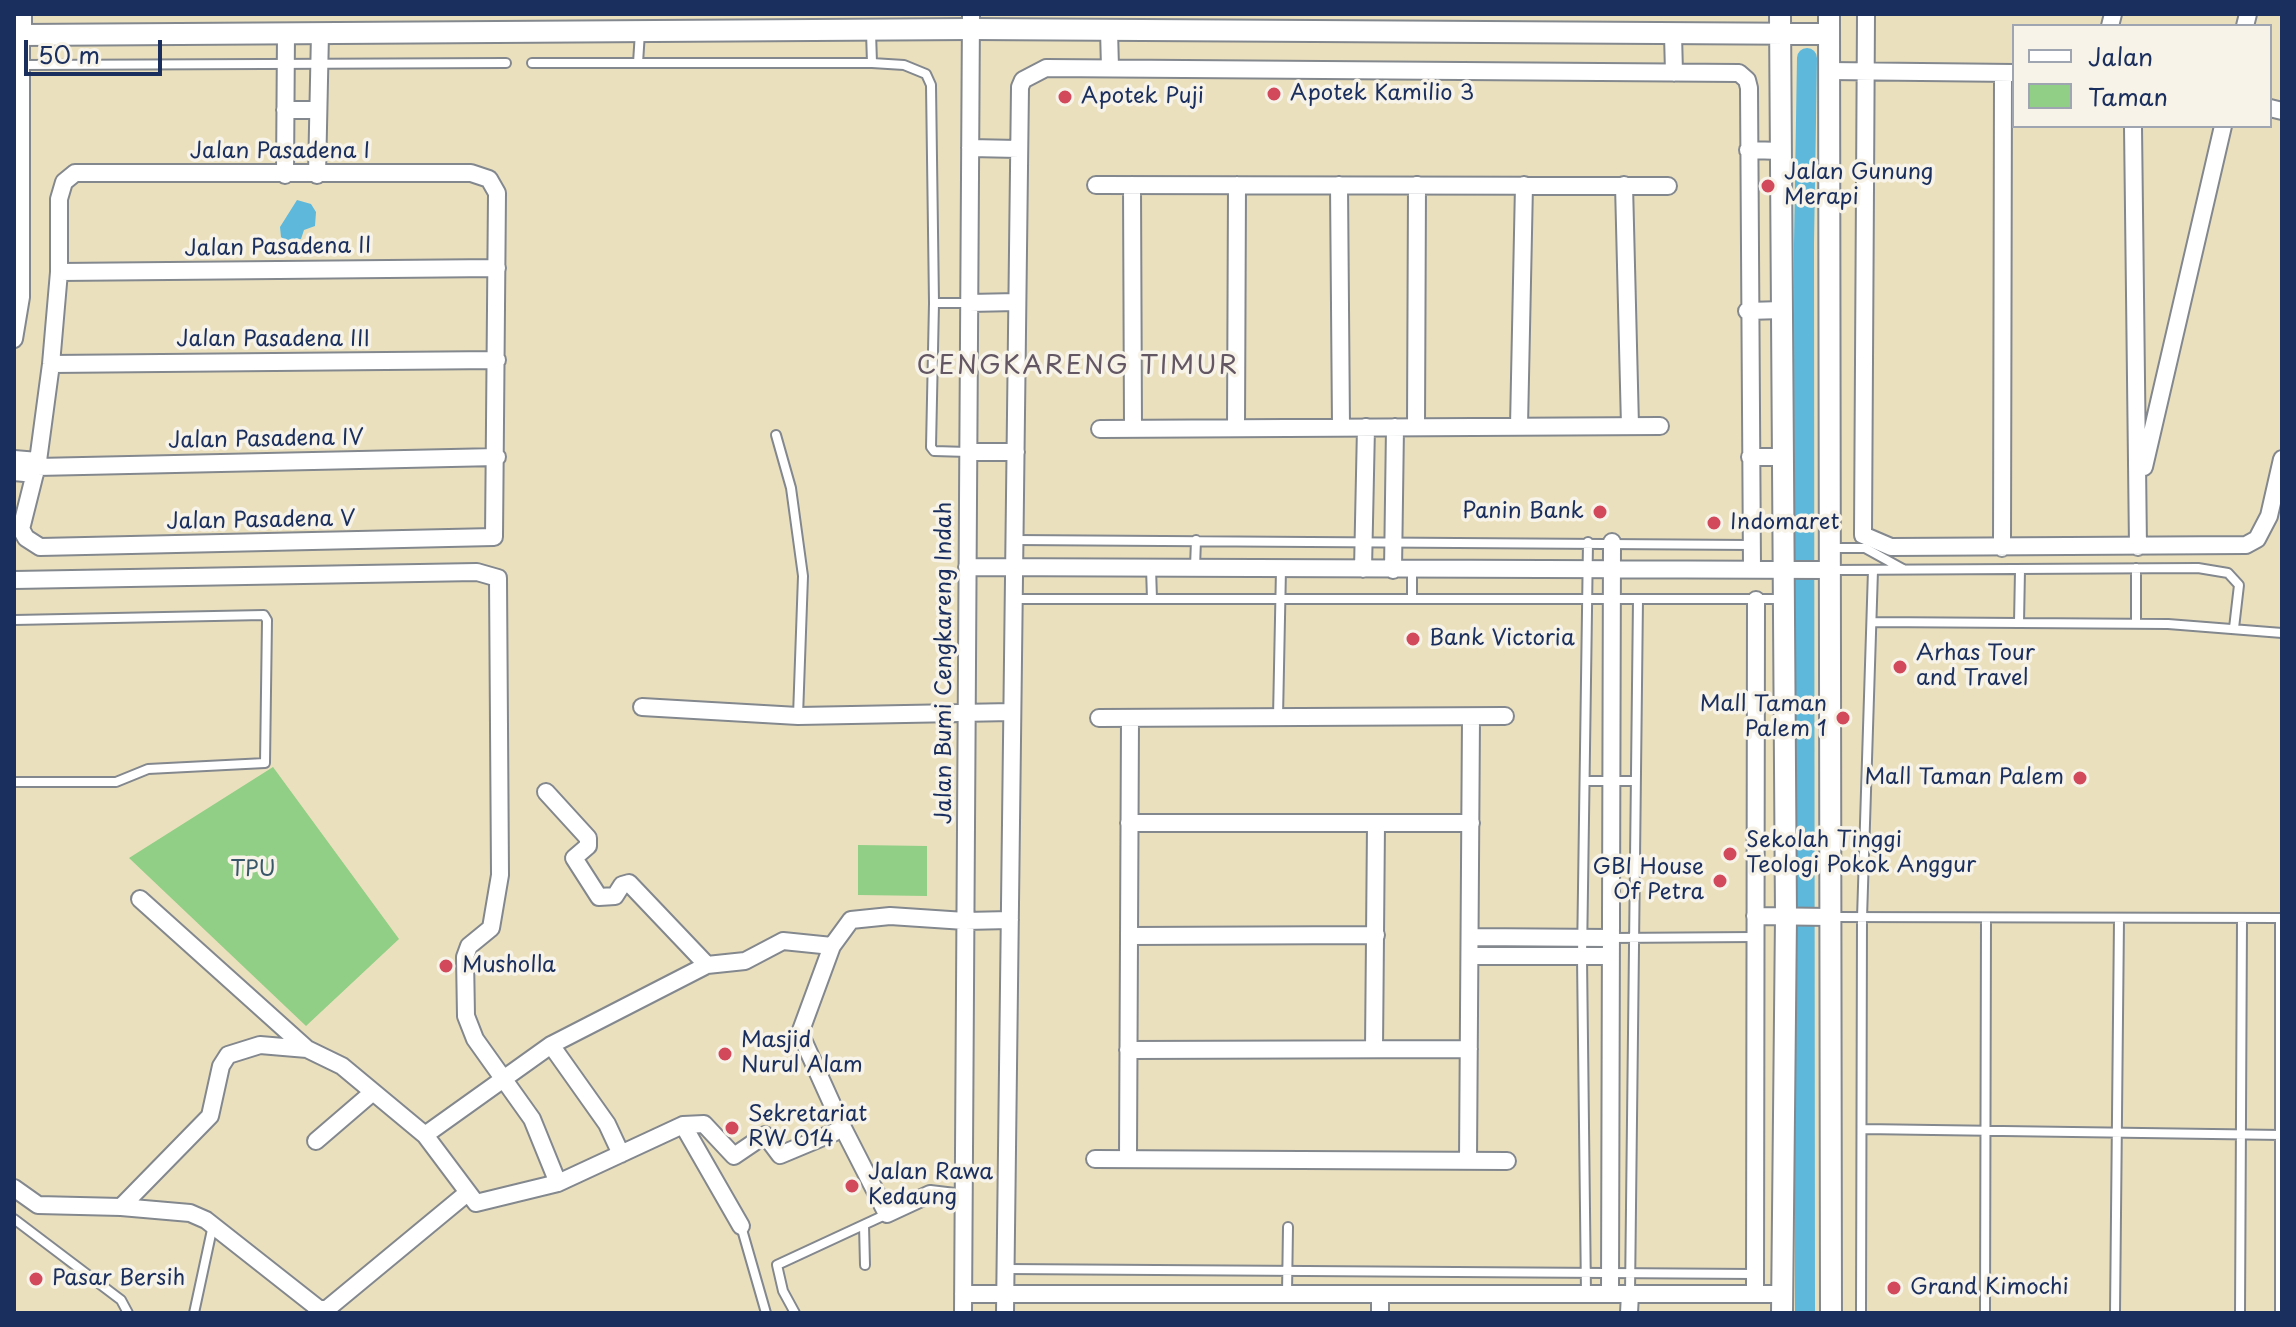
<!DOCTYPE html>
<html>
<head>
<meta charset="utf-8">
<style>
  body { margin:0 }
  #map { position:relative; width:2296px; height:1327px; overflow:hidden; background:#ebe0be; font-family:"Playpen Sans",sans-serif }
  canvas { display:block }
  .frame { position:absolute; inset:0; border:16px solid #1b2f5e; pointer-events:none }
  .legend { position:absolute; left:2012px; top:24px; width:260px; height:104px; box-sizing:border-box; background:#f7f3e8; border:2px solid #9fa5b1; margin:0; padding:10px 14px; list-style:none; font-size:24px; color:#1b2f5e }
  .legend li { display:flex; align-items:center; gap:16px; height:40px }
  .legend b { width:40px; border:2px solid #9fa5b1 }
  .scale { position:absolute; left:24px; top:40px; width:138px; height:36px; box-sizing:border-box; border:4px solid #1b2f5e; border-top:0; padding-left:10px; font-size:24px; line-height:28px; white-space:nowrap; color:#1b2f5e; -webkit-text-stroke:6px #f7f3e8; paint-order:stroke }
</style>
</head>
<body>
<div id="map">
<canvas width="2296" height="1327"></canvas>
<div class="frame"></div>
<ul class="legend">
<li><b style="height:10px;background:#fff"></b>Jalan</li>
<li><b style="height:22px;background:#90cf85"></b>Taman</li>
</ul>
<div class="scale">50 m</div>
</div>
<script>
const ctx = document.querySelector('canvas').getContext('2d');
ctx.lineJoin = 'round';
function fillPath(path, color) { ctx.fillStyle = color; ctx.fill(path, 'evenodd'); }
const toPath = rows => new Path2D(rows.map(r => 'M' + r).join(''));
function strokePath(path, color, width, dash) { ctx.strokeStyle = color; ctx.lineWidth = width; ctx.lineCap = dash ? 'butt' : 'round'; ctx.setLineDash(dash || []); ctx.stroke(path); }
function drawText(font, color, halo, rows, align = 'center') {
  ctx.font = font + ' "Playpen Sans",sans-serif'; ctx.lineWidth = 7; ctx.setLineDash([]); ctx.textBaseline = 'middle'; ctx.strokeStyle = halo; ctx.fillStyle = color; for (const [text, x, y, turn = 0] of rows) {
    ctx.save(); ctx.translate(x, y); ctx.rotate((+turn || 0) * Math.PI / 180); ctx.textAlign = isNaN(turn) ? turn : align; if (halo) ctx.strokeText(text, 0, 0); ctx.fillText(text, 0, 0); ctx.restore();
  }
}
const green = toPath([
  [273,767,399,939,306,1026,129,858],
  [858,845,927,846,927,896,858,895]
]);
const water = toPath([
  [297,200,311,204,316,212,315,226,304,230,301,239,285,240,281,237,280,227]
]);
const canal = toPath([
  [1805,1313,1804,244,1807,58]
]);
const service = toPath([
  [871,32,872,63],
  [532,63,872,63,904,65,926,74,931,85,934,303,931,447,934,451,968,452],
  [638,63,640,32],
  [21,65,506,63],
  [934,303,969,303],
  [776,435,791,488,803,576,798,716],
  [1015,540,1752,545],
  [1831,548,1865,548,1903,569],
  [1195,567,1196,540],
  [1151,568,1152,599],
  [2136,568,2136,624],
  [1830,570,2198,568,2228,573,2239,585,2234,628],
  [1014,599,1784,599],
  [1412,599,1412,569],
  [14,620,264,615,267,620,265,763,148,769,116,782,14,782],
  [1872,622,2168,624,2282,633],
  [2019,623,2020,570],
  [1278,717,1281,569],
  [1585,781,1635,781],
  [1831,917,2282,918],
  [2280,918,2280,1313],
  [1610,938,1755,937],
  [1863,1129,2282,1135],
  [14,1219,121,1300,128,1313],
  [864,1225,865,1265],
  [741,1226,766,1313],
  [1006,1269,1755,1274],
  [1287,1293,1288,1227],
  [1630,1293,1638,599],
  [1586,1294,1582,957,1588,542],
  [194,1313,213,1225],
  [795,1313,783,1291,777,1265,887,1214],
  [1861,1313,1862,918,1873,570],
  [1985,1313,1986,919],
  [2115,1313,2119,919],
  [2240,1313,2242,919]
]);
const minor = toPath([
  [1866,14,1863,535,1891,547,2246,545,2257,539,2269,516,2282,459],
  [2110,26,2113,14],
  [2245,26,2248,14],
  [1109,30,1110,68],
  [1673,34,1674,73],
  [14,35,21,35,21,297,14,339],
  [1829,71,2014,73],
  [2270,108,2282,111],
  [285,110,317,110],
  [2133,126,2138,547],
  [970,148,1019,149],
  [1748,150,1781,151],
  [75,173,471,173,489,179,497,193,494,537,40,547,26,538,21,529,38,461,51,364,59,272,59,199,64,182,75,173],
  [285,175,286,33],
  [317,175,320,33],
  [1096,185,1668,186],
  [1132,185,1133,429],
  [1339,185,1341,427],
  [1624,185,1630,426],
  [59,272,497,268],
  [969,303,1017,302],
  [1747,311,1783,310],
  [51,364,497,360],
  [1519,426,1524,185],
  [1416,427,1417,185],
  [1236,428,1237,185],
  [1100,429,1660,426],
  [968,452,1016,452],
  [1750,457,1784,457],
  [14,459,38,461],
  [37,467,497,457],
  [2144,467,2223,126],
  [14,472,35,474],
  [2002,548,2003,73],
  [967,567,1830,570],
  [1363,569,1366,427],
  [1393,570,1395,427],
  [14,580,477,572,498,578,500,875,491,928,469,946,465,957,466,1016,475,1039,532,1119,558,1183],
  [642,707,798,716,1012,712],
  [1099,718,1505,716],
  [546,792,588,838,588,846,574,858,599,897,615,896,622,885,629,883,707,965],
  [1129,823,1471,823],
  [140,899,307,1049,342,1066,425,1135,476,1203,558,1183,683,1125,704,1124,734,1156,765,1135,780,1155,835,1132,842,1126,800,1033,832,946,851,920,890,916,965,921,1010,920],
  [1755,916,1830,917],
  [1129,936,1376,935],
  [1471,937,1610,938],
  [1470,956,1610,956],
  [551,1045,607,1124,621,1154],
  [1374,1049,1376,824],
  [1128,1050,1469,1049],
  [683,1125,741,1226],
  [842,1126,887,1214,930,1194,963,1198],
  [425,1135,551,1045,707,965,745,961,783,941,832,946],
  [316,1141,373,1092],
  [1095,1159,1507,1161],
  [1128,1159,1130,718],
  [1468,1161,1471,717],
  [14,1188,38,1205,121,1207,210,1116,221,1066,228,1055,260,1045,307,1049],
  [121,1207,190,1213,206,1220,319,1309,327,1309,466,1194],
  [1755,1293,1756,600],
  [963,1294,1782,1294],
  [1380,1294,1380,1313],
  [1610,1294,1612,542],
  [963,1313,971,14],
  [1005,1313,1020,87,1023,80,1046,68,1739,73,1747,80,1749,88,1752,569],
  [1629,1313,1630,1294]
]);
const tertiary = toPath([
  [21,14,21,35,971,29,1829,34],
  [1780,14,1786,916,1782,1313],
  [1829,14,1831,1313]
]);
const markers = [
  [1274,94,8,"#d1495b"],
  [1065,97,8,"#d1495b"],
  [1768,186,8,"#d1495b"],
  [1600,512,8,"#d1495b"],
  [1714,523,8,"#d1495b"],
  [1413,639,8,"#d1495b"],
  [1900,667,8,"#d1495b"],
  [1843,718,8,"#d1495b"],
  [2080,778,8,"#d1495b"],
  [1730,854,8,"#d1495b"],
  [1720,881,8,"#d1495b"],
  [446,966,8,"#d1495b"],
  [725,1054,8,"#d1495b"],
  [732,1128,8,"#d1495b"],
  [852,1186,8,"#d1495b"],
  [36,1279,8,"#d1495b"],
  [1894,1288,8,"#d1495b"]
];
const poiNames = [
  ["Apotek Kamilio 3",1290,94],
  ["Apotek Puji",1081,97],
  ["Jalan Gunung",1784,173],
  ["Merapi",1784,198],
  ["Panin Bank",1584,512,"right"],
  ["Indomaret",1730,523],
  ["Bank Victoria",1429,639],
  ["Arhas Tour",1916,654],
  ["and Travel",1916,679],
  ["Mall Taman",1827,705,"right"],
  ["Palem 1",1827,730,"right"],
  ["Mall Taman Palem",2064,778,"right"],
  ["Sekolah Tinggi",1746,841],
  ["Teologi Pokok Anggur",1746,866],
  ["GBI House",1704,868,"right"],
  ["Of Petra",1704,893,"right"],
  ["Musholla",462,966],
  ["Masjid",741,1041],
  ["Nurul Alam",741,1066],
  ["Sekretariat",748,1115],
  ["RW 014",748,1140],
  ["Jalan Rawa",868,1173],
  ["Kedaung",868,1198],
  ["Pasar Bersih",52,1279],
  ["Grand Kimochi",1910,1288]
];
const streetNames = [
  ["Jalan Pasadena I",280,152],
  ["Jalan Pasadena II",278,248,-1],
  ["Jalan Pasadena III",273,340],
  ["Jalan Pasadena IV",266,440,-1],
  ["Jalan Pasadena V",261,521,-1],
  ["Jalan Bumi Cengkareng Indah",945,663,-90]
];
const parkNames = [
  ["TPU",253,870]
];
const quarterNames = [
  ["CENGKARENG TIMUR",1078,367]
];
fillPath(green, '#90cf85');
fillPath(water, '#5db8db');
strokePath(canal, '#5db8db', 20);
strokePath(service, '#83888e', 12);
strokePath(minor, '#83888e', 20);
strokePath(tertiary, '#83888e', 24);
strokePath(service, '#fff', 8);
strokePath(minor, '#fff', 16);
strokePath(tertiary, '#fff', 20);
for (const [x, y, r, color] of markers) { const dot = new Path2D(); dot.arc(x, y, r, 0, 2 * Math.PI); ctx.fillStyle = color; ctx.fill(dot); strokePath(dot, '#f7f3e8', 3); }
drawText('22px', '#1b2f5e', '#f7f3e8', poiNames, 'left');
drawText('22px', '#1b2f5e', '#f7f3e8', streetNames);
drawText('22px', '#385768', '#f7f3e8', parkNames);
ctx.letterSpacing = '2px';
drawText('26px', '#635764', '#f7f3e8', quarterNames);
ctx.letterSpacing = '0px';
</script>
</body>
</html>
